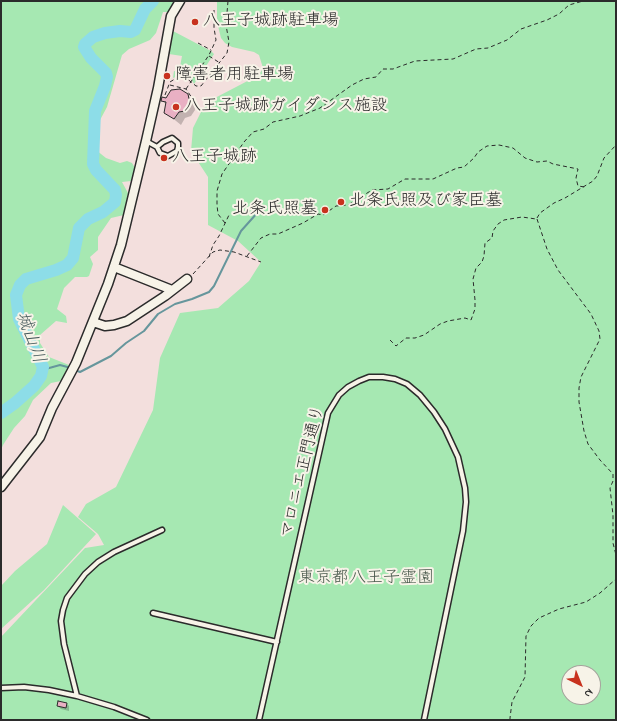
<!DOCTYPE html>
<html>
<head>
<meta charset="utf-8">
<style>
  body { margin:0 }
  #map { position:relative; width:617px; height:721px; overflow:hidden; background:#f3dfdd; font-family:"Indie Flower",sans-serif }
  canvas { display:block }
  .frame { position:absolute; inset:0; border:2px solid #2b2b2b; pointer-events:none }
  .north { position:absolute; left:561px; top:665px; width:40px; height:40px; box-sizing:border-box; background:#f7f3e8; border:1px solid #a5a39c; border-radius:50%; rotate:137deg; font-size:11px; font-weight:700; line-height:16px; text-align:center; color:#2b2b2b }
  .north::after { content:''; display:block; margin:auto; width:14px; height:18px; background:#c8321e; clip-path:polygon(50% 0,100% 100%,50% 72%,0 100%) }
</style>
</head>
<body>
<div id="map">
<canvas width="617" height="721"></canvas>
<div class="frame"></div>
<div class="north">N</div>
</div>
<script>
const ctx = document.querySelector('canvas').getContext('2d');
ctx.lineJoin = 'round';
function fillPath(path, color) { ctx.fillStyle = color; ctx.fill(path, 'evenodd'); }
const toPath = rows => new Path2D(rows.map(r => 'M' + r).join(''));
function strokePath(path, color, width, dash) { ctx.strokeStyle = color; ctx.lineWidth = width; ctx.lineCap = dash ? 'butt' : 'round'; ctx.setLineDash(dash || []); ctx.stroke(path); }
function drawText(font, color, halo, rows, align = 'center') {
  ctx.font = font + ' "Indie Flower","Klee One",sans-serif'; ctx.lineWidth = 4; ctx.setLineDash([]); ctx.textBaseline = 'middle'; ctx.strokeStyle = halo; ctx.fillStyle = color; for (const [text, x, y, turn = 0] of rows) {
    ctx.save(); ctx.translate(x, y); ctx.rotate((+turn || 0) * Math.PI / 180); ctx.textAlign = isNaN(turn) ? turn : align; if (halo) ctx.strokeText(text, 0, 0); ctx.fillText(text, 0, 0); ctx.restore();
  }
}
const green = toPath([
  [1,1,177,1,171,12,163,12,156,33,150,40,129,49,122,55,107,107,100,120,96,150,106,158,120,163,127,161,132,163,135,168,131,181,122,182,128,193,124,215,111,218,98,237,98,250,90,257,93,264,89,276,87,277,75,277,64,288,57,309,66,316,67,323,56,321,40,335,40,343,49,357,69,365,61,381,51,383,33,400,25,416,14,428,3,445,1,450],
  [217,1,616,1,616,720,1,720,1,637,85,548,104,545,98,534,78,517,86,504,116,487,153,410,160,358,180,313,218,308,249,281,261,262,238,241,208,225,208,177,191,151,193,128,202,110,213,99,259,75,263,68,259,55,254,52,232,47,225,43,221,38,217,22],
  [569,673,593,673,593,697,569,697],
  [173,31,211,51,214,54,194,84,191,79,181,75,173,78,174,71,179,72,182,56,169,54],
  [63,505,96,534,44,590,1,629,1,586,15,571,47,544]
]);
const shadow = toPath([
  [187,95,194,102,195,110,191,116,185,118,181,125,165,112,167,105,162,101,166,99],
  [67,704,69,706,69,711,61,709,58,706]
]);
const stream = toPath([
  [42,370,60,365,71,368],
  [75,370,80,372,111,356,126,343,144,331,158,314,175,304,192,299,209,292,214,286,241,231,258,212]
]);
const river = toPath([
  [1,413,15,403,34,386,41,376,43,367,19,319,16,295,20,285,26,279,56,270,67,265,73,258,79,228,88,219,103,212,115,202,116,195,115,190,96,170,93,164,95,111,105,86,107,77,106,73,91,58,84,47,85,44,93,37,105,33,120,31,131,32,135,30,145,9,153,1]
]);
const building = toPath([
  [180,89,188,94,190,104,185,111,179,112,174,119,164,113,166,102,161,101,162,97,166,98,171,90,180,89],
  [58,701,67,703,66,708,57,706,58,701]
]);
const path = toPath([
  [198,43,211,50],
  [209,56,220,63],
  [170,85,186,89,192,98,191,104],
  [186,89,209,55,216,40,214,28,214,10],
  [165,95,170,82,178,77,185,77,196,86,201,86,227,53,229,42,226,25,228,1],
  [537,218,540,213,554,203,565,198,593,181,597,176,604,158,616,145],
  [537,219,547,249,558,270,591,314,599,331,600,339,581,377,579,388,579,402,584,431,588,444,600,460,613,474,613,481,610,488,613,515,613,543,616,555],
  [225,223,218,214,217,205,217,191,222,174,244,142,253,132,264,129,273,122,300,116,320,108,352,85,364,79,376,77,383,69,393,69,415,61,453,59,476,49,488,48,507,40,521,29,547,20,559,14,569,5,583,1],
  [247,256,261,238,270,234,278,234,303,223,318,214,323,215,336,206,348,205,372,190,388,189,405,179,433,179,457,168,464,167,474,158,478,152,487,146,499,145,513,148,525,158,537,162,547,161,553,164,578,169,576,178,578,186,585,187],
  [209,257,213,245,219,236,229,215],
  [193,274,213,252,220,250,234,252,261,262],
  [390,340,396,346,406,338,415,338,424,335,440,324,448,321,465,318,471,320,475,309,475,300,473,279,476,268,482,262,484,256,485,243,492,238,493,231,498,224,504,220,522,217,536,219],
  [510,720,510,718,512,702,525,677,526,636,531,626,539,618,559,609,586,602,600,593,616,579]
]);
const lane = toPath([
  [146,141,157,147,160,153,168,156,177,151,178,147,178,143,172,138,163,142,157,147],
  [153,613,277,642],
  [1,688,24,687,49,690,77,696,114,707,147,720],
  [77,696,64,644,61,621,63,610,67,598,85,574,98,562,114,552,162,530],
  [259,720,328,413,339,395,348,387,359,381,369,377,383,377,395,379,407,384,420,395,434,412,445,429,458,457,465,488,466,502,463,531,424,720]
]);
const street = toPath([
  [114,267,172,290],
  [93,322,105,326,114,325,127,321,165,296,187,279],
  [1,487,40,437,52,408,76,363,108,284,121,245,146,141,158,88,171,16,180,1]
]);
const markers = [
  [195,22,4,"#c8321e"],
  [167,76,4,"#c8321e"],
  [176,107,4,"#c8321e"],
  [164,158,4,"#c8321e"],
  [341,202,4,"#c8321e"],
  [325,210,4,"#c8321e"]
];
const poiNames = [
  ["八王子城跡駐車場",203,22],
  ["障害者用駐車場",175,76],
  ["八王子城跡ガイダンス施設",184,107],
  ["八王子城跡",172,158],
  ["北条氏照及び家臣墓",349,202],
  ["北条氏照墓",317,210,"right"]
];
const streetNames = [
  ["マロニエ正門通り",304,472,-76]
];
const parkNames = [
  ["東京都八王子霊園",366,579]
];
const waterNames = [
  ["城山川",29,338,70]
];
fillPath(green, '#a6e8b2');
fillPath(shadow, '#0003');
strokePath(stream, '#66969c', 2);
strokePath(river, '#8ddde8', 12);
fillPath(building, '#e9b0c3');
strokePath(building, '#2b2b2b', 1);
strokePath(lane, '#2b2b2b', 7);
strokePath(street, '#2b2b2b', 11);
strokePath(path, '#2b2b2b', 1, [4, 3]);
strokePath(lane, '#f7f3e8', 4);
strokePath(street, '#f7f3e8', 8);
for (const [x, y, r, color] of markers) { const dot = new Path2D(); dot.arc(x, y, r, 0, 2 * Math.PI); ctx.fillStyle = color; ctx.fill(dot); strokePath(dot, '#f7f3e8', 1.5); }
drawText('17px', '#2b2b2b', '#f7f3e8', poiNames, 'left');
drawText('17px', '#2b2b2b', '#f7f3e8', streetNames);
drawText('17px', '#4a5a4d', '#f7f3e8', parkNames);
drawText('italic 18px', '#44585a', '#f7f3e8', waterNames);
</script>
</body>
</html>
